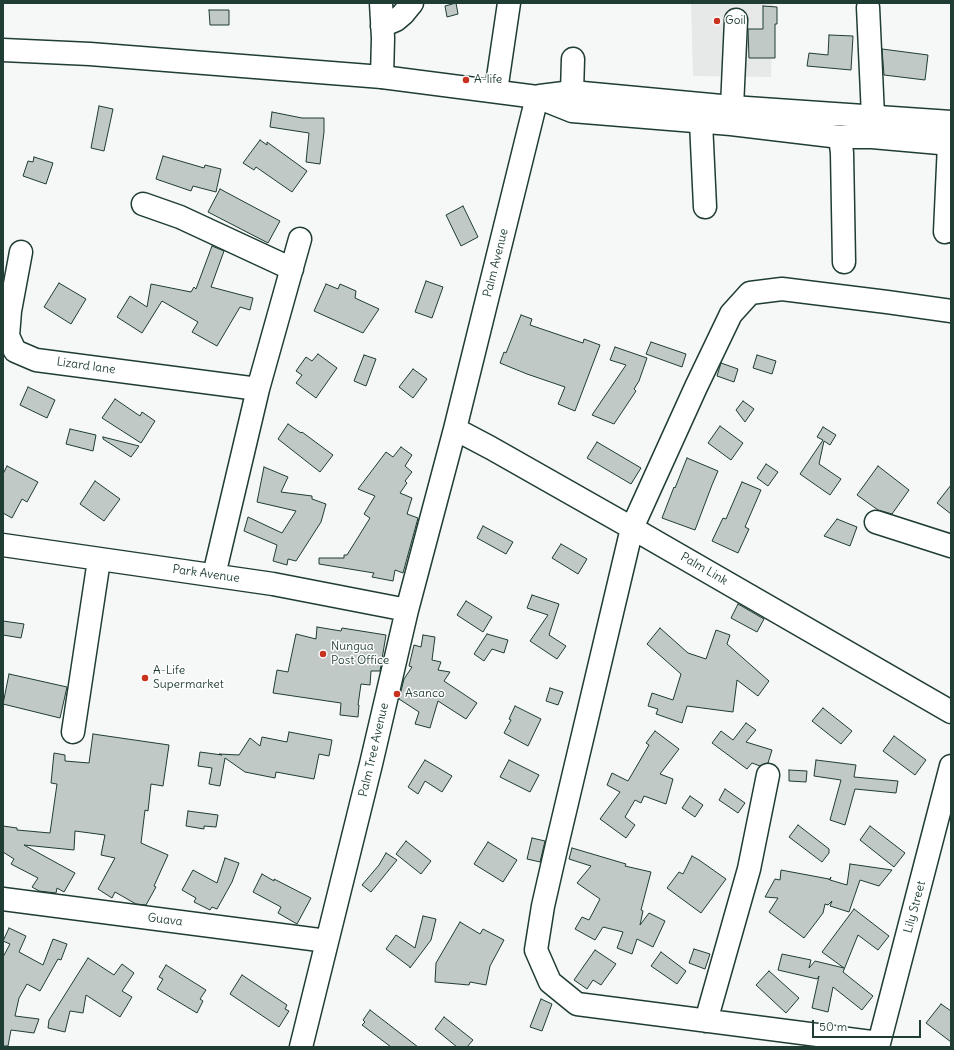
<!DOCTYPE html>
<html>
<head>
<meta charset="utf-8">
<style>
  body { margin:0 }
  #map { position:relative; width:954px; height:1050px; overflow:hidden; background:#f6f7f7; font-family:Delius,sans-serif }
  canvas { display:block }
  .frame { position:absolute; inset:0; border:4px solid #1f3d34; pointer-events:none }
  .scale { position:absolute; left:812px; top:1020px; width:109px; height:18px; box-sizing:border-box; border:2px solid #1f3d34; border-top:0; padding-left:5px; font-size:12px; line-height:14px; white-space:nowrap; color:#1f3d34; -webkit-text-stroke:3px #fff; paint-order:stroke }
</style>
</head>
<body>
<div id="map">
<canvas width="954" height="1050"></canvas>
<div class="frame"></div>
<div class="scale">50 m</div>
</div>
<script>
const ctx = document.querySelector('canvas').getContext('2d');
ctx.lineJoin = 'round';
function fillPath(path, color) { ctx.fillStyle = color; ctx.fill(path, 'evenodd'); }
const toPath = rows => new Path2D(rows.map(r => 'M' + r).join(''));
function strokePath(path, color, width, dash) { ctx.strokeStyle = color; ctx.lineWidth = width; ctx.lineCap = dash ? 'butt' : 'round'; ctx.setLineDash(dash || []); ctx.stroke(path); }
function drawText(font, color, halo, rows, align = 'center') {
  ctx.font = font + ' Delius,sans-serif'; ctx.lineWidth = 3; ctx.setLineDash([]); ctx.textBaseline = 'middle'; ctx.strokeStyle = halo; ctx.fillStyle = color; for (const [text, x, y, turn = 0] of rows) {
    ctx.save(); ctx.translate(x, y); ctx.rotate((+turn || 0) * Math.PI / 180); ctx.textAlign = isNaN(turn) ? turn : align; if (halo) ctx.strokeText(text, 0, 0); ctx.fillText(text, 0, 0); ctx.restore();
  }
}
const built = toPath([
  [691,3,773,3,771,77,693,76]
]);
const building = toPath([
  [456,3,458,14,447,17,445,6,456,3],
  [763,6,777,7,777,24,775,24,775,58,749,58,748,29,763,29,763,6],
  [209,10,229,10,229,25,210,25,209,10],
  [829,35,853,36,851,70,807,66,809,53,828,55,829,35],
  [882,49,928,55,925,80,884,75,882,49],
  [99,106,113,109,104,151,91,148,99,106],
  [272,112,302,118,324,118,324,132,320,164,306,162,309,133,270,127,272,112],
  [260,140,267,145,267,142,307,171,292,192,256,167,254,170,243,163,260,140],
  [163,156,204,168,205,165,221,169,216,192,193,186,191,191,156,179,163,156],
  [34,157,53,163,46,184,23,176,28,161,33,162,34,157],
  [220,189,280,221,268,243,208,212,220,189],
  [463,206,478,237,461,246,446,215,463,206],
  [212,246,224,251,211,287,253,298,250,310,240,307,217,346,192,332,198,322,162,301,142,333,117,317,130,296,147,307,151,284,191,292,194,287,196,289,212,246],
  [426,281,443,287,432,318,415,312,426,281],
  [59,283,86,299,71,324,44,307,59,283],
  [326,284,338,289,340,284,356,291,355,298,379,309,363,333,314,311,326,284],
  [521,315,532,319,530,325,583,343,584,339,600,345,575,411,558,404,565,387,527,374,500,363,504,352,506,353,521,315],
  [651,342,686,354,682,367,646,354,651,342],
  [615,347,647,358,639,381,634,389,636,391,614,424,592,415,626,365,610,360,615,347],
  [318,354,337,368,316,398,296,383,302,375,296,371,306,357,312,361,318,354],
  [364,355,376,359,366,386,354,381,364,355],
  [757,355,776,361,772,374,753,368,757,355],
  [721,363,738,369,734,382,717,376,721,363],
  [413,369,427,379,413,398,399,387,413,369],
  [28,387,55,400,47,418,20,405,28,387],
  [115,399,140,416,142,412,155,421,141,443,102,418,115,399],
  [743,401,754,409,745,422,736,410,743,401],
  [288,424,301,433,302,432,333,455,320,472,278,439,288,424],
  [720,426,743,443,731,460,708,443,720,426],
  [823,427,836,435,830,445,824,441,819,464,841,479,830,495,800,474,823,440,817,437,823,427],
  [70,429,96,435,93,451,66,444,70,429],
  [103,437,139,446,131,457,103,439,103,437],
  [597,442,641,468,631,484,587,458,597,442],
  [401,447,412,455,405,466,412,472,405,481,407,483,400,493,412,498,407,514,418,518,403,573,395,570,393,581,372,577,374,573,319,564,319,558,344,558,344,555,347,555,370,518,364,514,375,496,358,489,386,452,393,457,401,447],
  [687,458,718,471,712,485,695,530,662,518,674,487,675,488,687,458],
  [766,464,778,472,768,486,757,478,766,464],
  [7,466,38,482,27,502,22,499,12,518,3,513,3,474,7,466],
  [878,466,909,490,892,514,878,510,857,495,878,466],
  [264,467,288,477,281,492,312,496,312,499,326,504,321,522,296,561,288,559,287,565,273,561,277,545,244,531,248,517,282,533,296,511,257,502,264,467],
  [95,481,120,499,104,521,80,504,95,481],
  [742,482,761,490,745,527,749,529,738,553,712,541,723,518,726,519,742,482],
  [951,485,951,514,937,503,951,485],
  [837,519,857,527,850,546,824,536,837,519],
  [483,526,513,542,506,554,477,538,483,526],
  [561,544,587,559,578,574,552,558,561,544],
  [532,595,559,604,549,635,566,646,557,659,530,641,548,615,527,608,532,595],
  [466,601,492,617,483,632,457,615,466,601],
  [738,604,764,619,757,632,731,618,738,604],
  [3,621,24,624,21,638,3,635,3,621],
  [317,627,341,631,342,628,386,635,380,671,371,671,370,685,361,684,358,705,359,705,358,717,340,715,341,703,273,693,277,670,288,672,296,634,316,639,317,627],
  [660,628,688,653,706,659,716,630,730,635,727,644,769,681,758,696,737,680,733,712,687,706,682,723,656,714,658,709,648,706,652,693,673,700,681,674,647,644,660,628],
  [487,634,508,640,504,653,492,649,484,661,474,654,487,634],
  [423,635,435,637,432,660,441,662,438,670,450,672,444,681,477,703,466,719,438,701,430,728,415,724,419,712,399,699,404,679,412,667,409,666,414,645,421,647,423,635],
  [9,674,67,687,60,718,3,704,9,674],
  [550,688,563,692,558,705,546,701,550,688],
  [515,706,541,719,528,746,504,733,511,720,509,719,515,706],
  [823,708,852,731,841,744,812,721,823,708],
  [746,723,756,730,746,742,772,750,768,763,760,766,752,763,747,769,712,743,721,731,733,740,746,723],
  [655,731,679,749,660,774,673,779,666,804,644,796,641,803,635,800,625,817,635,825,626,838,600,819,620,792,607,785,612,773,628,781,649,745,646,743,655,731],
  [289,732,332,740,329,756,319,754,314,779,276,772,275,778,245,772,225,758,220,786,209,784,212,768,198,766,200,752,222,755,219,754,239,755,250,738,260,746,262,737,287,742,289,732],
  [93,734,169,745,163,786,151,784,148,811,145,810,141,843,168,855,154,886,156,887,146,905,136,904,115,892,112,898,98,889,115,858,101,855,105,835,75,831,74,850,24,845,75,873,64,892,57,888,56,893,39,891,32,887,38,878,11,864,14,859,3,852,3,826,17,828,17,830,50,833,57,784,51,783,54,753,65,755,65,761,89,763,93,734],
  [894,736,926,760,915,775,883,751,894,736],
  [425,760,452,776,442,792,425,781,418,794,408,787,425,760],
  [509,760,539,775,530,792,500,777,509,760],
  [816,760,856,765,854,777,898,781,896,793,855,789,845,825,830,820,841,780,814,776,816,760],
  [789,770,807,771,806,782,789,781,789,770],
  [725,789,745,803,738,813,719,800,725,789],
  [690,796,703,805,695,817,682,808,690,796],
  [188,811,218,815,216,827,204,826,204,829,186,826,188,811],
  [798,825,829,849,829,853,822,862,789,837,798,825],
  [870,826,905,853,894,867,860,840,870,826],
  [532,838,545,841,540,862,527,859,532,838],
  [406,841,431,861,421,874,396,854,406,841],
  [488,842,517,860,503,882,474,864,488,842],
  [572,848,626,864,625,866,651,872,641,910,643,911,640,925,649,913,665,921,653,947,637,939,632,954,617,948,623,932,603,927,595,940,575,929,582,917,589,920,600,899,577,883,591,866,569,859,572,848],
  [386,853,397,860,371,892,362,885,379,865,386,853],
  [692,856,699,860,726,879,701,913,667,888,679,872,683,874,692,856],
  [225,858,239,863,232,882,217,909,212,907,210,910,194,902,196,898,182,890,193,870,217,883,225,858],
  [850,864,892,870,879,886,860,880,849,912,830,906,832,901,828,905,825,904,823,913,804,938,769,912,778,898,765,897,775,879,780,880,781,870,829,879,829,880,831,877,830,880,847,885,850,864],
  [262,874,274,881,274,879,311,898,297,924,278,913,281,907,253,892,262,874],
  [854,909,889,936,878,950,858,935,843,972,873,996,862,1010,833,987,828,1012,812,1008,819,976,817,979,778,970,782,954,811,960,809,968,815,961,844,968,822,952,854,909],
  [423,916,436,919,431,940,410,968,410,967,386,949,396,935,415,948,423,916],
  [460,922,480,934,483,929,504,940,490,966,486,985,470,982,469,985,435,982,436,963,460,922],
  [9,928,26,936,19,952,43,965,53,939,67,944,61,960,58,959,40,991,27,984,19,998,15,1016,39,1019,34,1033,11,1030,8,1046,3,1046,3,957,10,944,3,941,9,928],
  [694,949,710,954,705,969,689,963,694,949],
  [595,950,616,964,601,985,593,980,587,989,574,980,595,950],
  [661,952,686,971,677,984,651,966,661,952],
  [88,958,114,975,122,964,134,973,122,991,132,997,120,1017,86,995,83,1013,70,1011,65,1032,48,1028,49,1020,88,958],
  [166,965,206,990,200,999,203,1001,197,1013,157,989,163,979,159,977,166,965],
  [769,971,799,998,786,1013,756,985,769,971],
  [242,975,287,1005,285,1009,289,1011,279,1027,230,994,242,975],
  [541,999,552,1004,542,1031,530,1027,541,999],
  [941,1004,951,1011,951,1042,926,1023,941,1004],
  [370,1010,418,1047,391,1047,362,1025,365,1022,363,1020,370,1010],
  [444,1017,473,1040,467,1047,457,1047,435,1029,444,1017]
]);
const minor = toPath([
  [381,3,383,38,382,77],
  [868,7,873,116],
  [382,26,396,20,403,14,412,3],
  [496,91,509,3],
  [572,92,573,59],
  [732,107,736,20],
  [701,122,705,207],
  [840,137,842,153,844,262],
  [143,204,180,217,292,269],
  [945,232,949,144],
  [21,252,10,311,8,336,15,351,36,360,258,389],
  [455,429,491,448,632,528,951,712],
  [876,522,951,546],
  [3,545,273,584,407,610],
  [214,575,258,389,300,239],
  [73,732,99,560],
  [3,899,327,941],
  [706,1021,749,869,768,775],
  [879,1043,577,1004,550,982,536,950,543,906,556,849,632,528,696,387,731,314,750,293,782,289,887,302,951,311],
  [301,1047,371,764,407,610,455,429,537,97],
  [878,1047,951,766]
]);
const major = toPath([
  [3,50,90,54,382,77,537,97,572,111,731,124,840,137,872,137,951,144],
  [540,96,572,92,732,107,951,122]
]);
const markers = [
  [717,21,4,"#c8321e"],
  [466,80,4,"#c8321e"],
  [323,654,4,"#c8321e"],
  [145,678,4,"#c8321e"],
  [397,694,4,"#c8321e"]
];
const poiNames = [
  ["Goil",725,21],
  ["A-life",474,80],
  ["Nungua",331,647],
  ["Post Office",331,661],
  ["A-Life",153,671],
  ["Supermarket",153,685],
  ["Asanco",405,694]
];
const streetNames = [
  ["Palm Avenue",496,263,-76],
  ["Lizard lane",86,366,8],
  ["Palm Link",704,569,30],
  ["Park Avenue",206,574,8],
  ["Palm Tree Avenue",374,750,-77],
  ["Lily Street",915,907,-75],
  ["Guava",165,920,7]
];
fillPath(built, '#e6e9e8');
fillPath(building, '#c0c9c6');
strokePath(building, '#1f3d34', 1);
strokePath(minor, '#1f3d34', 25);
strokePath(major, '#1f3d34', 25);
strokePath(minor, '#fff', 22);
strokePath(major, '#fff', 22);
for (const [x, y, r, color] of markers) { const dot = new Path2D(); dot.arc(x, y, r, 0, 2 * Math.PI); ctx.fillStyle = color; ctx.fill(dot); strokePath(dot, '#fff', 1.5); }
drawText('12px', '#1f3d34', '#fff', poiNames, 'left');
drawText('12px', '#1f3d34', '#fff', streetNames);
</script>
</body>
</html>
